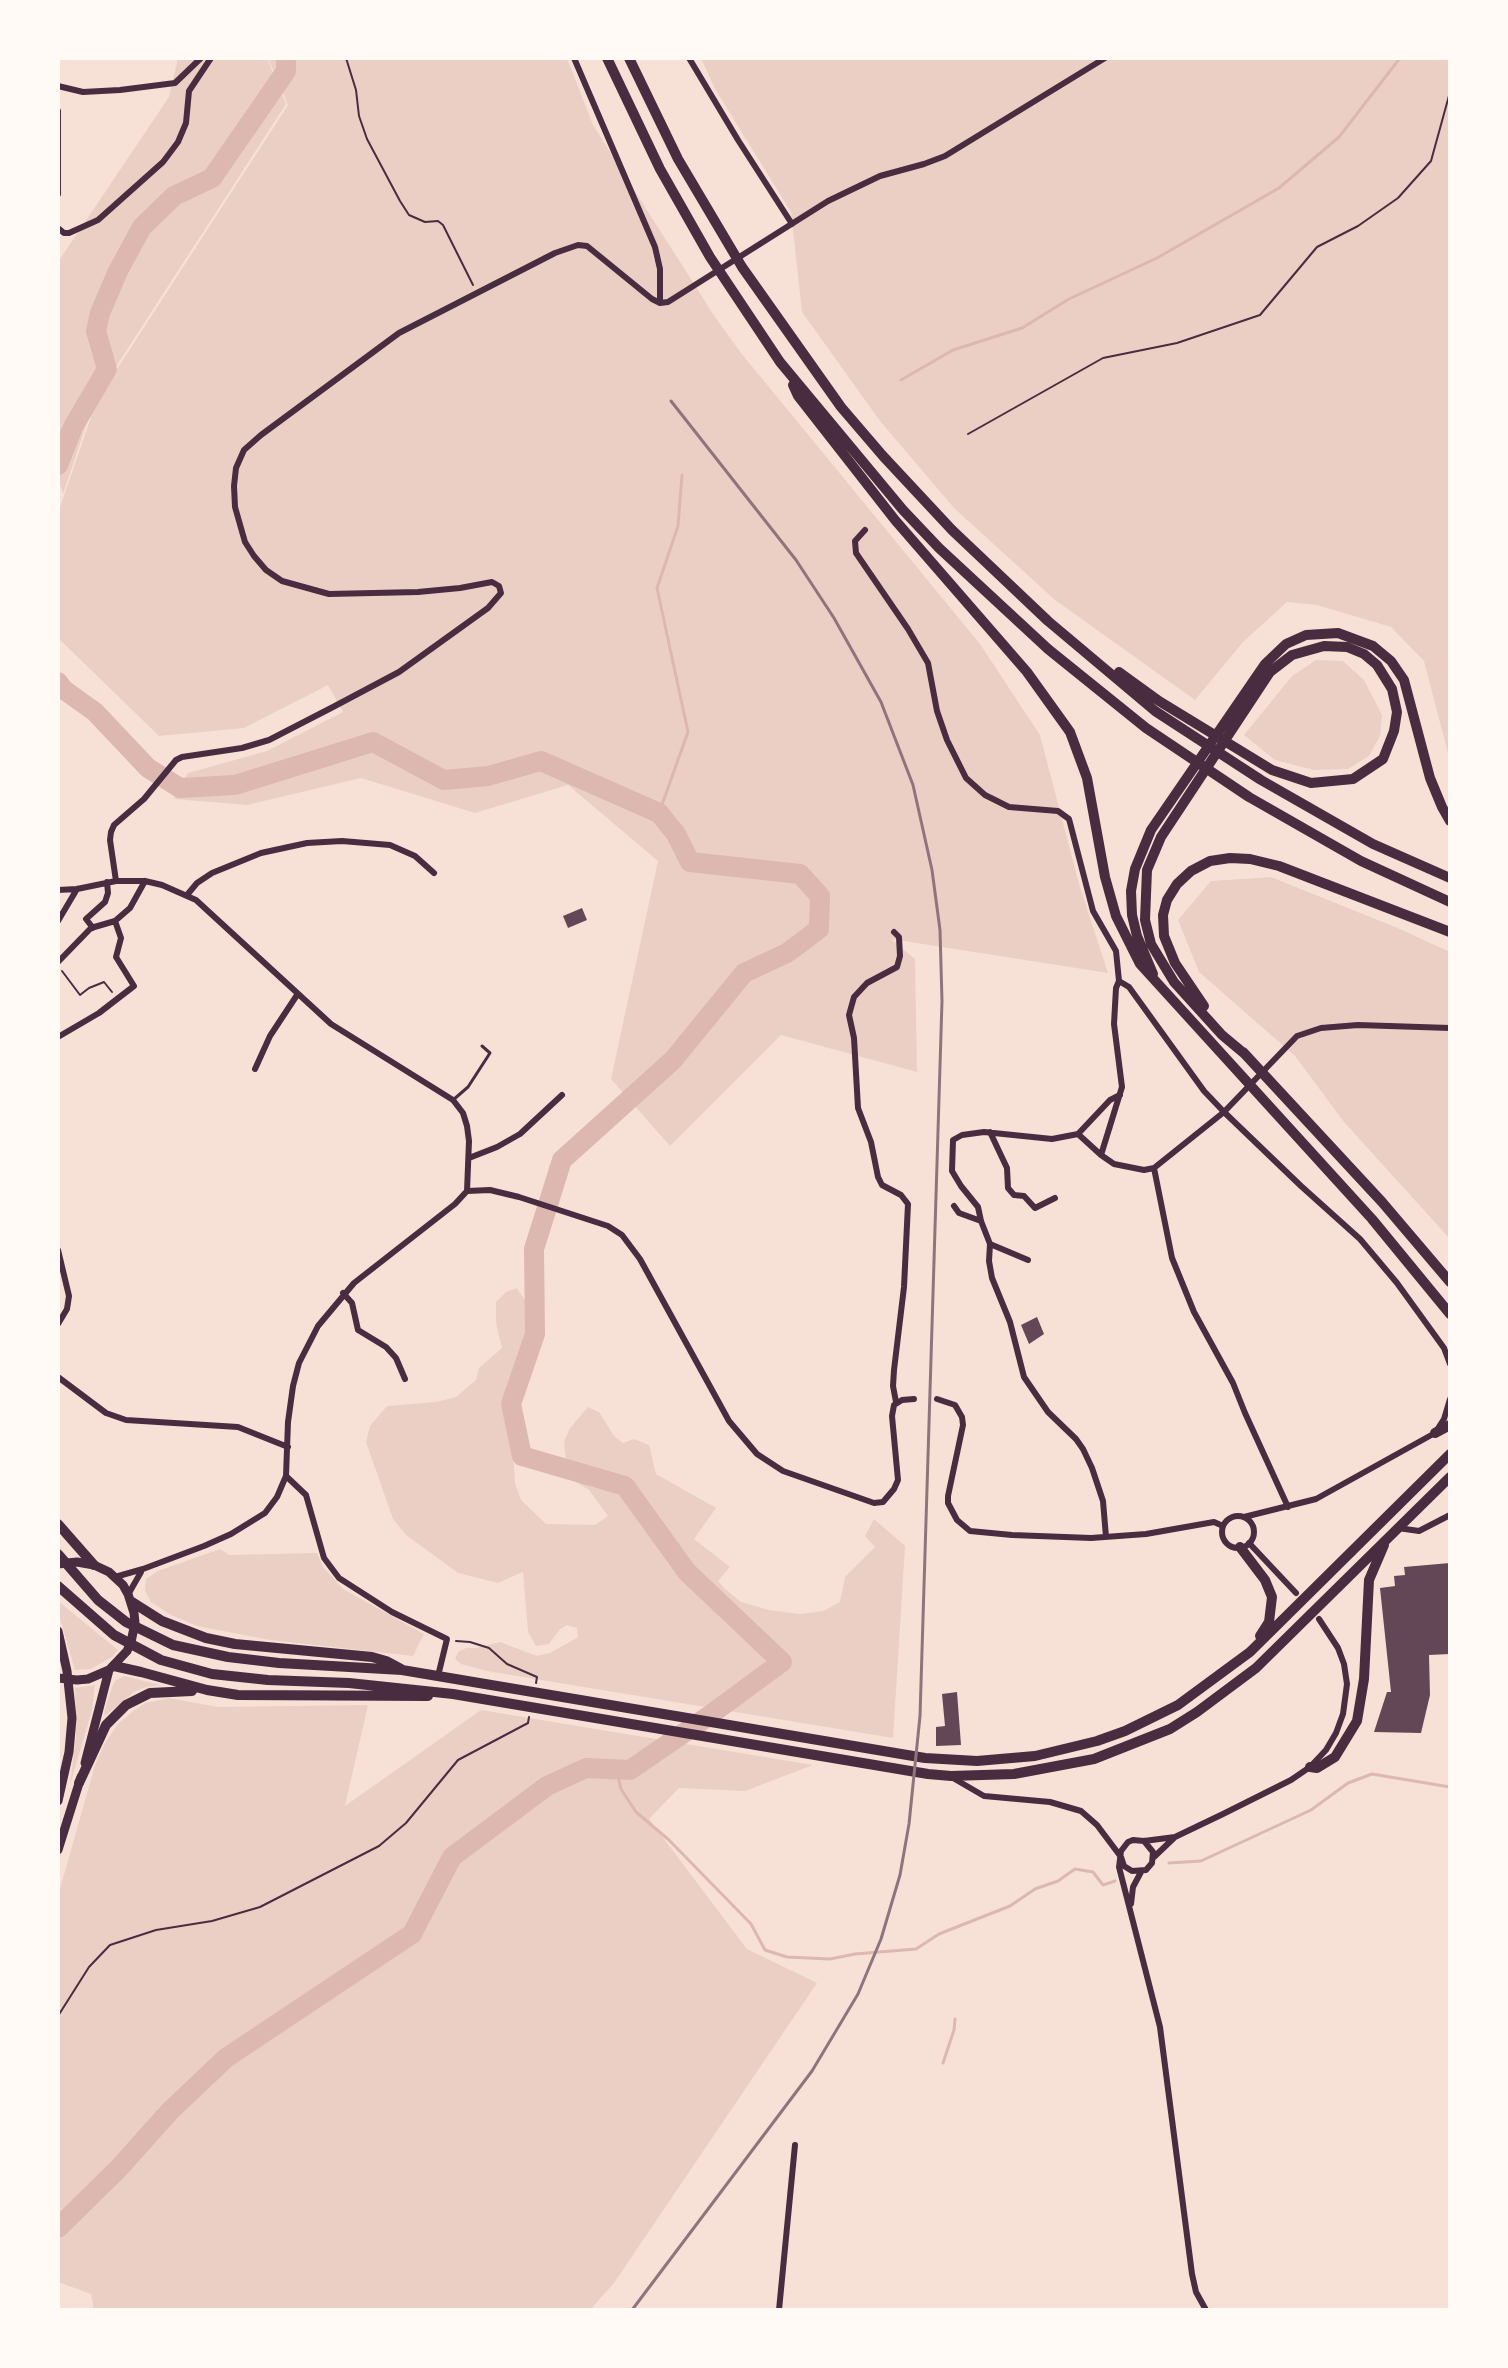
<!DOCTYPE html>
<html>
<head>
<meta charset="utf-8">
<style>
  body { margin:0 }
  #map { position:relative; width:1508px; height:2368px; overflow:hidden; background:#f7e1d7; font-family:Lora,serif }
  canvas { display:block }
  .frame { position:absolute; inset:0; border:60px solid #fffaf5; pointer-events:none }
</style>
</head>
<body>
<div id="map">
<canvas width="1508" height="2368"></canvas>
<div class="frame"></div>
</div>
<script>
const ctx = document.querySelector('canvas').getContext('2d');
ctx.lineJoin = 'round';
function fillPath(path, color) { ctx.fillStyle = color; ctx.fill(path, 'evenodd'); }
const toPath = rows => new Path2D(rows.map(r => 'M' + r).join(''));
function strokePath(path, color, width, dash) { ctx.strokeStyle = color; ctx.lineWidth = width; ctx.lineCap = dash ? 'butt' : 'round'; ctx.setLineDash(dash || []); ctx.stroke(path); }
const green = toPath([
  [178,58,267,58,286,104,95,399,63,494,58,478,58,262,169,97],
  [268,58,567,58,593,125,715,317,741,353,980,644,1040,735,1079,884,1108,973,891,939,915,959,917,1072,781,1035,670,1146,611,1079,658,861,568,785,475,813,361,778,247,805,174,799,188,773,267,751,343,712,328,685,244,728,159,736,58,638,58,513,97,400,288,105],
  [701,58,1450,58,1450,761,1424,661,1391,627,1317,605,1287,602,1243,642,1195,700,1055,600,954,508,880,421,802,312,791,212,715,89],
  [1316,660,1343,661,1364,680,1382,715,1380,736,1369,756,1348,769,1314,770,1275,760,1244,735,1292,676],
  [1271,877,1400,929,1450,952,1450,1239,1344,1122,1295,1056,1199,972,1178,920,1211,881],
  [517,1288,532,1311,529,1336,515,1376,510,1401,515,1483,521,1500,546,1524,595,1525,608,1516,589,1490,568,1477,564,1442,570,1428,588,1407,599,1412,614,1436,623,1443,634,1439,649,1445,656,1474,716,1508,694,1539,730,1567,718,1581,725,1589,741,1602,769,1610,800,1614,823,1611,840,1602,845,1577,875,1547,865,1536,874,1519,905,1546,893,1738,487,1671,461,1664,455,1659,458,1652,466,1648,476,1648,500,1642,537,1656,550,1653,578,1637,577,1628,567,1625,560,1629,549,1644,536,1646,528,1632,523,1572,498,1583,458,1573,406,1535,393,1519,366,1442,370,1426,387,1406,436,1402,456,1397,476,1380,479,1368,502,1348,496,1323,496,1302,506,1292],
  [220,1549,229,1555,317,1553,323,1567,343,1589,424,1634,413,1656,270,1640,197,1626,171,1615,151,1602,145,1591,146,1579,158,1571],
  [58,1601,118,1650,112,1657,91,1669,75,1670,58,1612],
  [124,1676,161,1685,146,1687,134,1692,105,1716,104,1712,112,1687,115,1681],
  [95,1685,92,1710,70,1785,76,1736,75,1688],
  [169,1698,218,1707,368,1705,345,1806,481,1710,813,1765,745,1791,679,1788,649,1819,747,1949,817,1983,614,2283,590,2310,94,2310,91,2294,58,2282,58,1896,95,1765,104,1745,117,1725,132,1712,145,1703]
]);
const stream = toPath([
  [901,380,953,350,1022,328,1069,299,1157,258,1279,188,1339,137,1400,58],
  [659,813,688,732,657,588,678,526,682,475],
  [616,1769,621,1789,636,1812,669,1840,751,1924,765,1950,787,1957,830,1959,855,1954,916,1949,939,1934,1010,1906,1035,1889,1058,1881,1075,1869,1093,1872,1103,1885,1115,1881],
  [1169,1863,1201,1861,1311,1810,1348,1783,1372,1774,1450,1787],
  [943,2063,954,2030,955,2019]
]);
const river = toPath([
  [58,465,73,427,107,369,96,331,100,313,118,271,142,227,174,196,212,178,286,71,286,58],
  [58,682,63,689,95,712,148,768,180,788,235,785,373,742,444,780,488,776,541,761,659,813,676,834,690,862,800,874,820,896,819,929,787,953,744,973,673,1060,562,1160,534,1249,535,1334,511,1404,522,1456,625,1486,687,1572,782,1662,710,1715,630,1770,586,1768,547,1786,452,1857,412,1934,226,2058,170,2111,119,2168,58,2228]
]);
const building = toPath([
  [582,908,587,920,568,928,563,916],
  [1037,1317,1044,1334,1029,1344,1021,1325],
  [1450,1563,1450,1654,1429,1655,1430,1695,1421,1733,1374,1732,1387,1692,1391,1692,1380,1588,1395,1586,1394,1576,1405,1575,1404,1567],
  [957,1692,961,1745,936,1746,936,1727,945,1726,942,1694]
]);
const path = toPath([
  [346,58,356,90,359,116,367,139,400,201,409,215,425,222,438,221,443,225,473,285],
  [968,434,1103,358,1177,343,1260,315,1317,247,1358,226,1398,198,1431,161,1450,92],
  [62,971,80,995,89,988,104,982,112,992],
  [456,1641,470,1642,489,1648,507,1664,537,1677,536,1683],
  [58,2016,89,1967,110,1945,156,1930,212,1921,260,1907,379,1846,406,1823,458,1760,528,1723,529,1717]
]);
const service = toPath([
  [453,1100,468,1087,490,1053,482,1046]
]);
const minor = toPath([
  [574,58,655,247,660,269,660,303],
  [689,58,738,140,792,224],
  [58,86,83,92,120,90,175,83,201,58],
  [58,111,58,194],
  [58,228,64,233,69,233,98,220,163,162,178,142,186,123,189,91,211,58],
  [865,530,855,541,856,553,908,629,928,663,937,711,947,740,966,778,985,795,1009,807,1058,811,1069,819,1093,911,1116,951,1119,981,1116,988,1114,1024,1122,1087,1101,1155,1114,1164,1144,1170,1154,1168],
  [116,881,110,840,111,832,114,825,144,799,176,760,182,757,242,748,269,740,333,707,399,672,488,608,501,593,499,586,492,582,460,588,418,592,329,594,282,581,266,570,254,556,245,542,235,507,234,486,236,468,244,450,261,435,399,333,555,253,578,245,587,246,652,299,660,303,668,302,828,201,880,176,924,164,945,156,1105,58],
  [58,890,77,889,116,881,145,881,162,885,196,900,331,1024,453,1100,463,1113,467,1126,469,1141,467,1191],
  [187,895,197,883,212,873,261,853,307,843,342,841,390,845,415,856,434,873],
  [58,921,77,889],
  [93,928,86,919,105,902,108,893,107,882],
  [894,932,899,937,900,956,897,967,867,983,854,997,849,1015,854,1038,858,1108,871,1142,878,1177,882,1185,901,1195,908,1204,904,1287,894,1370,893,1386,896,1402],
  [58,962,91,928,115,921,130,908,145,881],
  [1119,981,1129,987,1204,1091,1224,1112,1301,1186,1360,1239,1397,1283,1444,1348,1450,1364],
  [58,1037,99,1013,134,986,116,957,121,938,115,921],
  [255,1069,270,1036,297,995],
  [990,1132,1007,1168,1008,1188,1014,1195,1024,1196,1035,1208,1055,1198],
  [1078,1134,1101,1155],
  [469,1158,497,1147,520,1134,562,1095],
  [1154,1168,1172,1258,1194,1312,1233,1383,1245,1413,1288,1507],
  [1154,1168,1224,1112,1297,1036,1321,1028,1358,1025,1450,1028],
  [467,1191,490,1190,519,1197,608,1226,622,1235,640,1259,729,1421,757,1454,783,1471,874,1503,883,1502,894,1489,898,1480,892,1416,894,1405,902,1400,914,1399],
  [954,1206,959,1213,981,1221],
  [990,1244,1028,1260],
  [58,1250,69,1296,67,1309,58,1324],
  [343,1293,352,1303,358,1330,386,1347,396,1358,405,1379],
  [58,1377,106,1413,126,1420,238,1427,288,1447],
  [937,1399,955,1405,962,1417,963,1425,948,1496,948,1503,957,1520,970,1531,1012,1535,1091,1538,1146,1534,1214,1522,1223,1526],
  [286,1476,306,1495,324,1558,339,1578,392,1612,447,1639,438,1676],
  '1222 1532a16 16 0 1 1 32 0a16 16 0 1 1-32 0Z',
  [1244,1517,1316,1499,1435,1433,1444,1419,1450,1399],
  [1398,1528,1419,1531,1450,1515],
  [1106,1537,1103,1501,1092,1468,1083,1449,1076,1439,1048,1412,1024,1377,1010,1322,992,1278,989,1261,990,1244,981,1221,978,1207,961,1186,952,1171,953,1140,962,1135,984,1132,1052,1139,1078,1134,1110,1100,1120,1095],
  [1249,1543,1296,1593],
  [115,1577,143,1569,204,1546,231,1534,265,1513,277,1497,286,1476,288,1422,293,1386,299,1363,318,1326,354,1283,455,1204,467,1191],
  [129,1593,141,1572],
  [953,1778,984,1796,1050,1802,1081,1811,1097,1825,1121,1857,1124,1866,1132,1871,1146,1870,1152,1863,1153,1852,1144,1841],
  [1154,1857,1175,1837],
  [1131,1904,1133,1887,1141,1872],
  [779,2310,795,2145],
  [1206,2310,1196,2292,1192,2274,1160,2027,1119,1867,1121,1851,1128,1842,1133,1840,1144,1841,1175,1837,1223,1814,1291,1780,1310,1767,1326,1750,1336,1733,1343,1714,1347,1684,1344,1664,1338,1648,1319,1619]
]);
const primary = toPath([
  [58,1564,77,1562,94,1565,109,1572,123,1585,128,1594,134,1613,135,1623,131,1642,127,1651,109,1670,88,1679,77,1680,58,1678],
  [58,1631,67,1671,72,1718,69,1752,58,1801],
  [85,1763,109,1670],
  [58,1850,81,1777]
]);
const trunk = toPath([
  [1435,1433,1450,1425],
  [58,1524,94,1565],
  [1240,1547,1265,1580,1272,1597,1269,1622,1260,1636],
  [58,1554,98,1600,126,1622,173,1645,228,1657,279,1663,402,1670,925,1758,977,1761,1035,1756,1097,1741,1125,1731,1178,1705,1250,1652,1450,1454],
  [58,1586,114,1635,161,1660,212,1674,268,1680,349,1683,453,1694,928,1774,951,1776,1014,1774,1094,1759,1170,1729,1197,1712,1256,1668,1450,1477],
  [132,1602,162,1621,206,1638,235,1644,372,1657,386,1661,401,1669],
  [114,1666,141,1672,207,1690,238,1695,428,1696],
  [1310,1767,1317,1768,1335,1757,1357,1721,1364,1679,1369,1580,1384,1545],
  [79,1783,106,1725,126,1705,150,1693,192,1691]
]);
const motorway = toPath([
  [607,58,660,169,710,257,780,362,903,510,939,548,1048,649,1146,728,1249,797,1361,861,1450,902],
  [629,58,678,159,742,267,841,407,883,456,952,530,1048,621,1155,711,1261,780,1373,844,1450,878],
  [793,385,798,396,895,520,1027,672,1070,732,1087,778,1105,877,1116,916,1140,964,1372,1219,1450,1314],
  [1119,672,1159,701,1272,770,1311,783,1353,779,1383,759,1394,731,1397,712,1392,689,1377,665,1364,654,1347,647,1324,646,1292,655,1270,672,1161,837,1147,870,1145,920,1151,944,1174,982,1222,1035,1246,1055],
  [1153,974,1137,936,1132,915,1131,891,1135,869,1151,830,1265,664,1286,644,1306,635,1338,633,1373,646,1391,661,1404,680,1430,778,1442,807,1450,821],
  [1204,1006,1175,963,1164,936,1163,915,1167,900,1177,884,1191,871,1210,861,1230,858,1250,859,1279,866,1450,932],
  [1243,1052,1382,1202,1450,1282]
]);
const rail = toPath([
  [632,2310,812,2071,858,1994,881,1939,900,1875,909,1824,920,1716,942,1001,940,930,932,870,913,785,881,702,834,618,796,560,671,401]
]);
fillPath(green, '#ebcfc5');
strokePath(stream, '#dcb8b0', 3);
strokePath(river, '#dcb8b0', 20);
fillPath(building, '#644757');
strokePath(path, '#4a2c40', 2);
strokePath(service, '#4a2c40', 3);
strokePath(minor, '#4a2c40', 6);
strokePath(primary, '#4a2c40', 9);
strokePath(trunk, '#4a2c40', 10);
strokePath(motorway, '#4a2c40', 10);
strokePath(rail, '#8f747c', 3);
</script>
</body>
</html>
